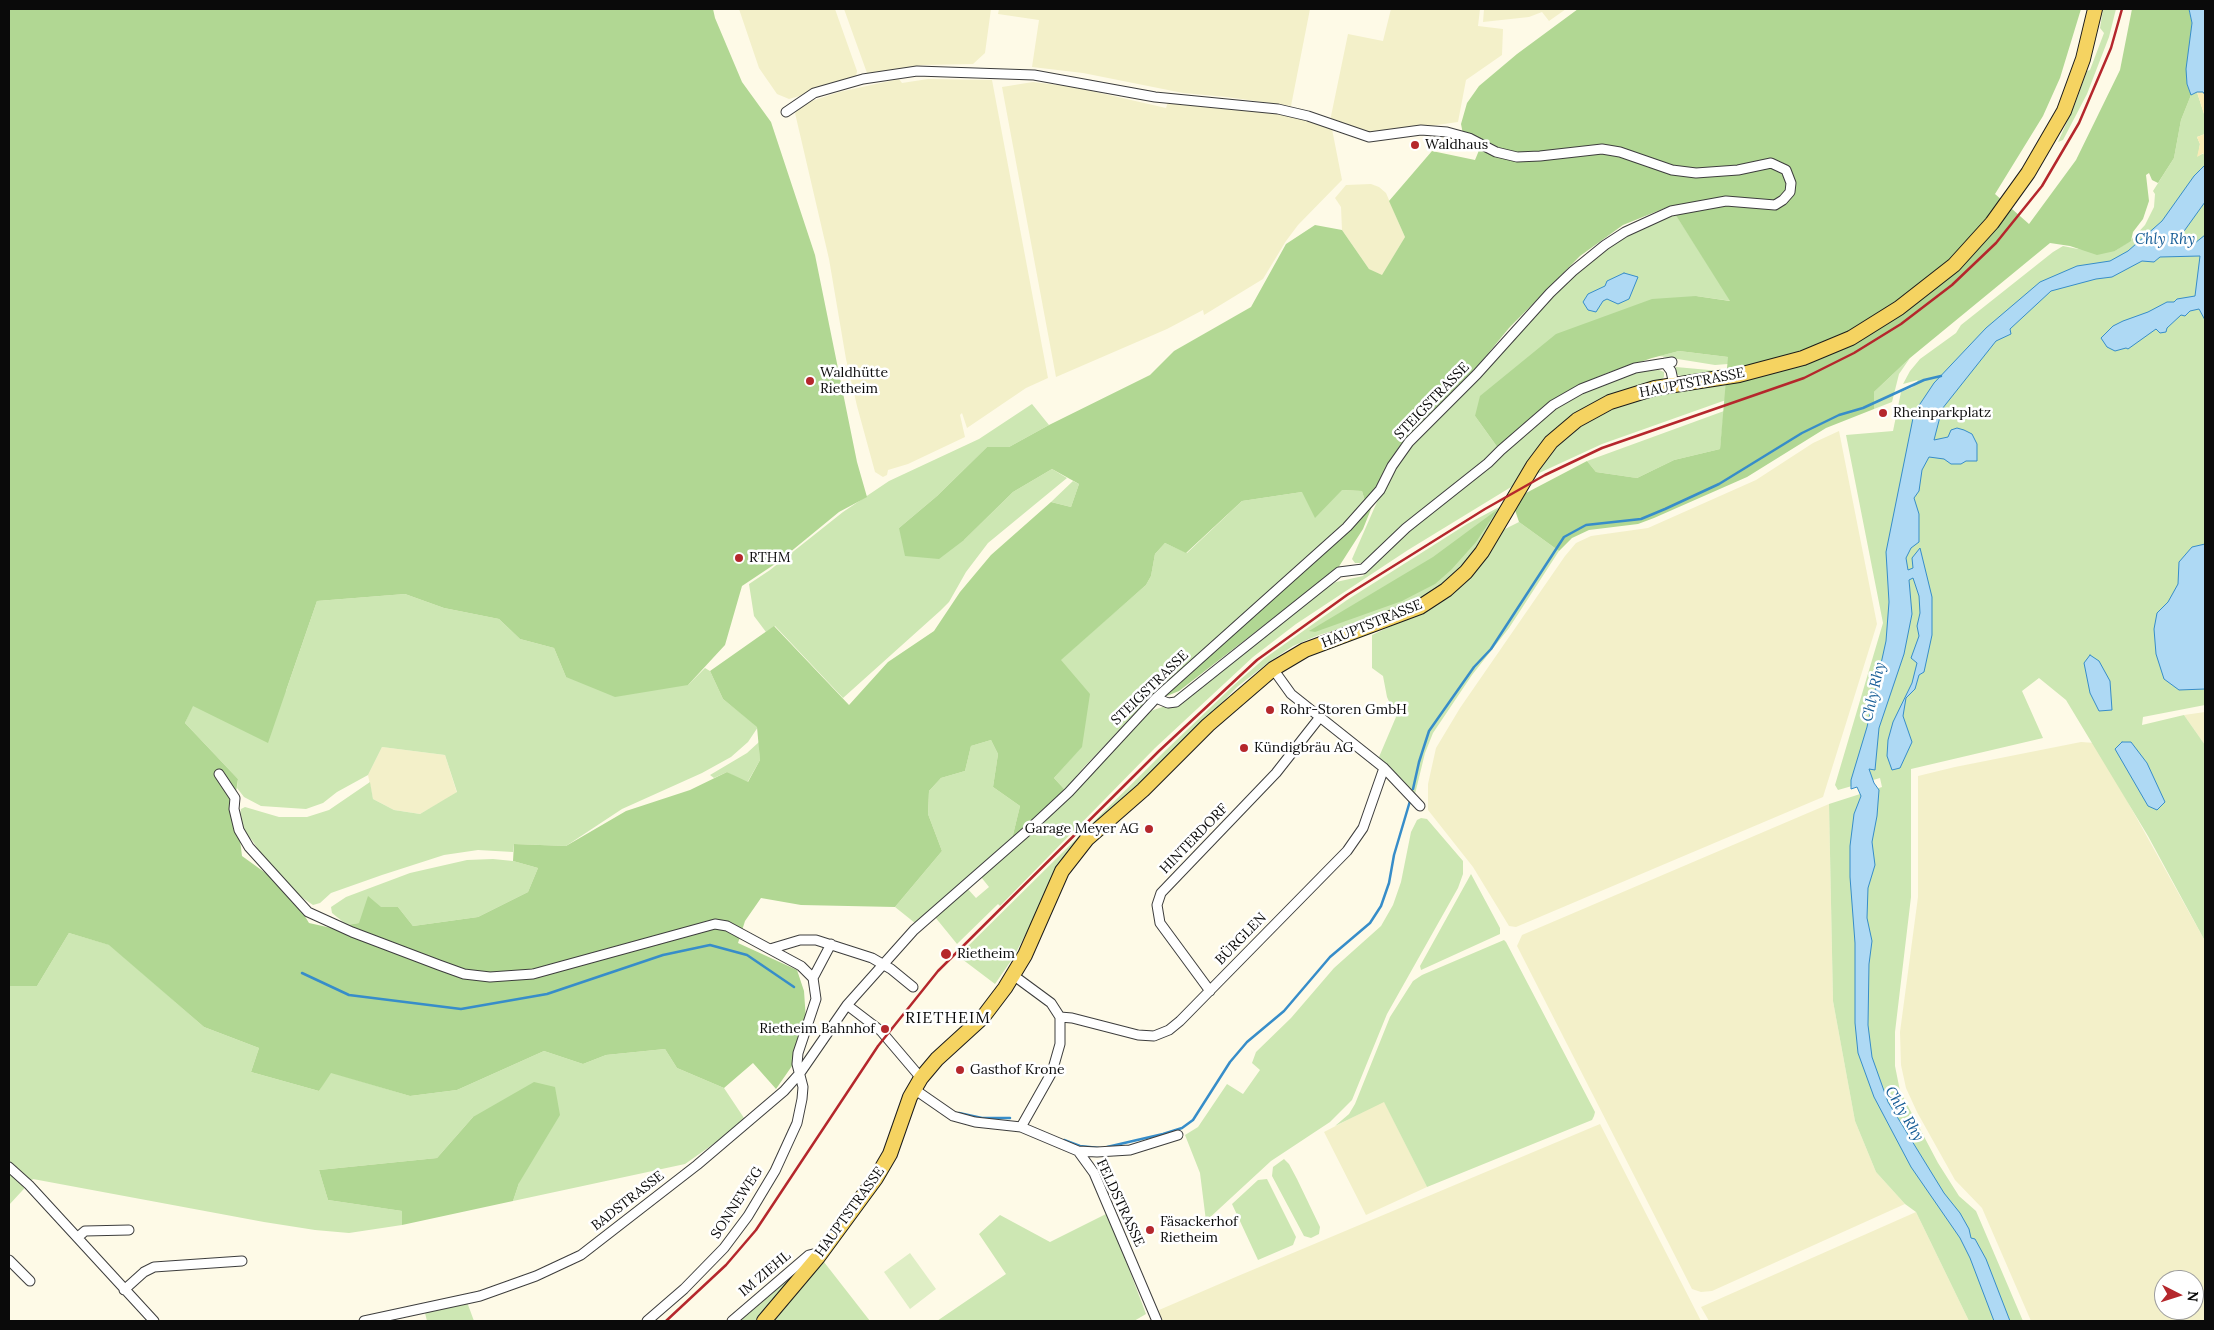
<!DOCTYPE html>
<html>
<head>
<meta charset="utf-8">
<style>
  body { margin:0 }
  #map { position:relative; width:2214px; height:1330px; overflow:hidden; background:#fefae7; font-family:Lora,serif }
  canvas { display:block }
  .frame { position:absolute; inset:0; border:10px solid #0a0a0a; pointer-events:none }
  .north { position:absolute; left:2154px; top:1270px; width:50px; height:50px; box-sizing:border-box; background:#fff; border:1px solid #9d9d9d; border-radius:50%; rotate:95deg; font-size:14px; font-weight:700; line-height:20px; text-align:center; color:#0a0a0a }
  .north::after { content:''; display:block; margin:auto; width:18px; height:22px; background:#b5272c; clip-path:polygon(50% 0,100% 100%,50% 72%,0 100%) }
</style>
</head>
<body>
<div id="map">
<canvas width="2214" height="1330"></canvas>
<div class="frame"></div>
<div class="north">N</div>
</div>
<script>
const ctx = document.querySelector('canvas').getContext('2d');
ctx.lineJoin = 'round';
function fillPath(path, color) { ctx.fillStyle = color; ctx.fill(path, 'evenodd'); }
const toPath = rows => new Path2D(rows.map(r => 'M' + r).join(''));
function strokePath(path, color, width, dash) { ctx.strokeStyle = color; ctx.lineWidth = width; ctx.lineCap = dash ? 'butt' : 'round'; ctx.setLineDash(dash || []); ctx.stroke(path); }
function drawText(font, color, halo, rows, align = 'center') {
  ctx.font = font + ' Lora,serif'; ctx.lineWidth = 5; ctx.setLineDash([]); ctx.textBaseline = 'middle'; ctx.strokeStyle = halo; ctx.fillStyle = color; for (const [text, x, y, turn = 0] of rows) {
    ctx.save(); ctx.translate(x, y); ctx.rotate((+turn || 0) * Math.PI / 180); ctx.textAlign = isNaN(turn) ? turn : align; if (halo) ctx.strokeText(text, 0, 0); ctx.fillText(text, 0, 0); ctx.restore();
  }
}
const farmland = toPath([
  [739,9,835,9,857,71,856,77,854,80,789,99,777,94,759,68],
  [844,9,991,9,985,53,973,64,923,65,867,73],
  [999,9,1310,9,1291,106,1227,97,1183,93,1083,73,1032,67,1039,20,998,14],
  [1391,9,1480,9,1478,26,1503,29,1502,55,1466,80,1458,122,1374,134,1330,121,1348,34,1383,41],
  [1484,9,1566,9,1549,21,1542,12,1529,17,1483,22],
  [899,79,902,83,928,79,992,80,1048,378,1026,388,967,428,962,413,960,415,965,437,908,464,888,470,887,475,883,477,875,472,857,406,846,359,829,259,795,113,803,104,839,92],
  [1033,82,1074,87,1166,108,1168,102,1271,112,1312,122,1332,129,1342,180,1298,225,1286,241,1263,279,1204,315,1203,310,1167,329,1056,377,1002,87],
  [1371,184,1379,187,1386,193,1405,237,1382,276,1369,269,1342,230,1341,207,1335,198,1346,185],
  [1839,431,1877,624,1823,797,1516,927,1509,926,1473,867,1428,810,1428,784,1436,748,1460,708,1565,556,1576,543,1591,536,1648,528,1756,480,1813,443],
  [2205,712,2205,745,2184,715],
  [2081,742,2095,743,2205,941,2205,1321,2031,1321,1982,1208,1955,1180,1917,1112,1906,1088,1901,1065,1900,1032,1918,897,1918,776,1955,767],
  [2164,1280,2194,1280,2194,1310,2164,1310],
  [382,747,445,755,457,793,420,814,394,810,373,799,368,775],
  [1829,804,1833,1001,1855,1121,1876,1172,1905,1204,1712,1291,1701,1292,1692,1289,1517,946,1522,935],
  [1384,1101,1427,1187,1366,1215,1324,1132],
  [1600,1124,1701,1321,1161,1321,1158,1315,1159,1310,1238,1276],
  [1916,1212,1969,1321,1709,1321,1701,1307]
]);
const green = toPath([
  [2103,9,2116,9,2109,37,2087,94,2063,140,2058,142,2075,104,2087,71,2090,70,2104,33,2100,28],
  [2197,92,2205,117,2205,134,2197,137,2200,144,2198,156,2204,153,2205,157,2205,248,2199,309,2205,320,2205,705,2143,717,2142,725,2184,715,2205,745,2205,941,2148,836,2066,700,2039,678,2022,691,2043,738,1911,769,1911,897,1895,1032,1895,1066,1900,1091,1938,1163,1959,1196,1976,1211,2023,1321,1969,1321,1916,1212,1905,1204,1876,1172,1855,1121,1833,1001,1829,804,1882,787,1880,778,1838,790,1835,785,1883,623,1846,435,1893,431,1901,392,1913,387,1918,380,1903,384,1910,371,1920,359,1956,333,1961,325,2053,252,2063,246,2078,249,2115,251,2131,240,2145,225,2154,207,2155,194,2153,191,2174,158,2181,120,2191,95],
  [1674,212,1731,301,1696,296,1475,416,1498,448,1485,461,1403,524,1369,558,1362,563,1355,563,1352,559,1380,495,1393,469,1413,441,1551,295,1624,235],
  [1679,351,1728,357,1728,364,1715,365,1659,356],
  [1910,358,1899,374,1892,402,1874,409,1874,392],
  [1676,367,1720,371,1740,368,1685,378,1676,374,1674,369],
  [1659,370,1664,372,1664,377,1660,382,1578,412,1557,427,1533,455,1516,484,1408,550,1296,624,1253,657,1155,748,1000,906,998,904,957,944,935,917,967,888,976,898,989,887,981,877,1145,713,1165,706,1326,587,1336,582,1363,576,1379,556,1406,532,1491,466,1505,452,1555,409,1582,393,1637,371],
  [1802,373,1602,444,1537,474,1538,468,1561,440,1578,426,1616,406,1657,393,1736,384],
  [1032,404,1049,425,1009,447,987,447,937,496,899,528,964,540,1013,492,1052,469,1067,478,988,543,966,572,949,602,940,611,843,698,775,626,766,632,754,616,749,584,770,570,843,512,889,481,979,439],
  [1724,411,1720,449,1674,460,1637,478,1596,472,1587,461],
  [1073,481,1079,484,1071,507,1051,502],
  [1342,490,1362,491,1367,508,1162,686,1084,767,1065,790,1054,778,1082,746,1060,660,1146,585,1151,576,1155,554,1165,543,1187,553,1242,501,1302,492],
  [1505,504,1479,547,1461,568,1439,588,1415,603,1370,619,1319,635,1293,646,1269,662,1237,687,1170,756,1072,847,1013,958,995,984,958,956,1166,750,1234,685,1265,658,1347,600,1467,524],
  [1519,522,1559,551,1509,628,1472,675,1433,733,1425,753,1415,794,1379,757,1396,717,1387,697,1383,676,1372,668,1372,635,1423,611,1503,530],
  [405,594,444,608,499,619,520,639,554,648,566,677,688,685,705,668,710,671,723,699,758,727,748,742,731,757,702,773,622,809,566,846,514,844,513,852,478,850,444,855,382,875,331,893,320,903,313,905,297,894,270,867,252,840,244,833,239,821,241,809,245,807,279,817,307,817,329,810,370,782,373,799,394,810,420,814,457,792,445,755,382,747,368,775,337,792,323,803,306,809,261,806,244,797,237,788,238,779,185,723,192,706,286,691,317,601],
  [991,740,998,754,993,787,1020,806,1012,839,915,923,895,907,942,851,928,814,929,791,941,778,965,771,971,746],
  [759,742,760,760,747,783,727,772,714,778,710,775,747,753],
  [1421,818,1427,819,1463,861,1463,874,1458,888,1387,1014,1352,1100,1330,1122,1271,1161,1206,1221,1200,1173,1185,1135,1198,1127,1227,1084,1243,1094,1260,1070,1252,1063,1256,1052,1291,1018,1334,968,1381,926,1393,905,1401,882,1411,832,1417,820],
  [493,859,513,861,538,868,528,892,478,917,413,926,398,907,359,923,347,925,332,913,331,907,346,897,410,873,467,860],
  [1471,874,1500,928,1500,934,1421,970,1420,966],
  [69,933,110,945,204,1027,259,1048,251,1072,319,1091,330,1072,410,1096,457,1090,544,1051,583,1064,606,1055,665,1049,677,1068,724,1088,746,1121,685,1164,513,1201,519,1183,473,1117,437,1158,319,1170,328,1200,402,1211,402,1225,349,1233,315,1230,264,1222,33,1179,9,1205,9,986,37,986],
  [1504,940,1506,942,1595,1112,1594,1116,1592,1120,1427,1187,1384,1102,1335,1126,1349,1114,1355,1104,1390,1017,1413,981,1422,975],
  [1284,1159,1289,1164,1297,1179,1320,1227,1319,1234,1311,1238,1304,1236,1272,1176,1273,1167],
  [1267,1179,1296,1237,1293,1245,1258,1260,1232,1204,1258,1180],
  [1108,1213,1146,1314,1134,1321,937,1321,1006,1274,979,1234,1000,1215,1050,1242],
  [805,1262,755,1321,737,1321],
  [824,1262,870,1321,773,1321],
  [467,1302,474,1321,427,1321,425,1313]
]);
const forest = toPath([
  [9,9,713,9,715,18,742,82,771,122,815,255,857,462,867,497,839,512,778,562,742,586,725,645,688,685,615,697,566,677,554,648,520,639,499,619,444,608,405,594,317,601,268,743,193,706,185,723,238,779,235,799,242,856,289,890,309,923,345,931,347,925,359,923,368,896,381,907,398,907,413,926,478,917,528,892,538,868,513,861,514,844,566,846,626,811,690,790,727,772,748,782,760,760,757,727,723,699,710,671,774,626,849,705,888,662,934,631,960,592,991,555,1051,502,1071,507,1079,484,1052,469,1013,492,964,540,939,559,905,556,899,528,937,496,987,447,1009,447,1049,425,1150,375,1174,351,1251,307,1286,244,1315,225,1342,230,1369,269,1382,275,1405,237,1389,201,1432,151,1475,160,1480,148,1465,144,1461,124,1467,103,1479,86,1517,54,1578,9,2081,9,2060,78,2043,116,1995,194,2029,224,2076,160,2120,70,2132,9,2189,9,2192,23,2187,84,2191,95,2181,120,2174,158,2158,183,2152,180,2149,173,2146,175,2149,201,2143,219,2133,232,2131,241,2115,251,2097,255,2070,246,2050,243,1910,358,1874,392,1874,409,1826,428,1747,477,1654,518,1638,524,1589,530,1572,538,1559,551,1519,522,1514,507,1526,493,1587,461,1596,472,1637,478,1674,460,1720,449,1728,357,1679,351,1652,358,1607,373,1579,385,1498,448,1475,416,1480,396,1556,334,1652,299,1696,296,1730,301,1670,206,1623,225,1580,256,1509,328,1477,367,1404,440,1386,466,1376,487,1371,509,1363,529,1338,568,1179,691,1162,698,1367,508,1362,491,1342,490,1315,518,1302,492,1242,501,1186,553,1165,543,1155,554,1151,576,1146,585,1061,660,1090,694,1082,747,1054,778,1065,790,1012,839,1020,806,993,787,998,754,991,740,971,746,965,771,941,778,929,791,928,814,942,851,895,907,801,905,761,898,745,921,738,943,797,970,804,991,806,1020,794,1063,776,1089,753,1063,724,1088,677,1068,665,1049,606,1055,583,1064,544,1051,457,1090,410,1096,331,1073,319,1091,251,1072,259,1048,204,1027,109,945,69,933,37,986,9,986],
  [1498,509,1476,542,1451,570,1435,584,1402,601,1315,632,1309,631,1433,557],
  [534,1082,555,1087,560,1115,519,1183,513,1201,402,1225,402,1211,328,1200,319,1170,437,1158,473,1117]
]);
const sand = toPath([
  [2197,92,2204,92,2205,95,2205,117],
  [2205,134,2205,157,2203,153,2197,157,2200,144,2197,137]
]);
const pitch = toPath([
  [910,1253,936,1289,910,1309,884,1272]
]);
const water = toPath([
  [2189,9,2205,9,2205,95,2203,92,2197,92,2191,95,2187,84,2186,69,2192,23,2189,9],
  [2205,165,2205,202,2182,234,2182,241,2195,243,2205,235,2205,320,2199,309,2190,311,2185,316,2181,315,2167,328,2166,332,2160,333,2156,329,2128,349,2126,348,2115,351,2107,347,2101,338,2113,326,2123,321,2148,312,2167,302,2174,302,2177,299,2195,296,2200,256,2160,257,2154,262,2142,261,2112,277,2096,279,2051,291,2010,329,2011,334,1996,341,1942,409,1934,440,1948,437,1951,430,1957,428,1964,430,1972,434,1977,444,1977,461,1966,461,1961,464,1951,464,1944,459,1929,457,1922,470,1919,491,1914,498,1919,514,1919,542,1911,548,1906,558,1908,570,1913,568,1912,558,1920,548,1932,597,1932,635,1924,672,1919,675,1915,689,1906,698,1903,716,1912,742,1900,768,1892,770,1887,756,1888,740,1893,722,1912,683,1917,663,1911,658,1919,636,1917,626,1920,613,1919,596,1913,578,1909,580,1912,614,1904,654,1879,728,1875,770,1869,769,1874,783,1879,790,1877,816,1872,842,1875,865,1868,888,1867,918,1872,941,1869,964,1868,1025,1872,1057,1888,1102,1944,1193,1960,1213,1969,1229,1971,1238,1975,1239,1986,1259,2010,1321,1994,1321,1970,1258,1960,1238,1911,1167,1874,1097,1858,1053,1855,1023,1855,943,1850,877,1850,846,1854,814,1861,796,1857,787,1851,789,1851,780,1867,727,1886,641,1889,602,1886,552,1914,413,1934,383,1986,328,2040,282,2077,266,2110,261,2128,251,2162,221,2194,176,2205,165],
  [1624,273,1638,277,1629,299,1618,304,1607,299,1603,301,1596,312,1588,310,1583,302,1588,294,1605,286,1607,281,1624,273],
  [2205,544,2205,689,2179,690,2164,679,2156,654,2154,629,2157,613,2168,602,2178,584,2179,562,2192,547,2205,544],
  [2090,655,2099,661,2110,681,2112,710,2099,711,2090,693,2084,663,2090,655],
  [2122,742,2131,742,2147,763,2165,802,2157,810,2148,806,2115,749,2122,742]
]);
const stream = toPath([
  [1413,789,1419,762,1429,731,1474,667,1491,649,1564,537,1586,525,1641,519,1665,509,1719,484,1802,433,1839,415,1863,408,1924,380,1941,376],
  [302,973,349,995,461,1009,547,994,663,955,710,945,747,955,794,987],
  [959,1113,982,1118,1010,1118],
  [1064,1140,1080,1146,1099,1148],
  [1107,1147,1163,1134,1182,1128,1193,1120,1230,1062,1247,1042,1284,1011,1330,957,1370,923,1381,906,1389,883,1394,855,1410,801]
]);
const street = toPath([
  [1665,363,1671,371,1674,385],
  [1273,669,1291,694,1384,768,1420,806],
  [1156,698,1168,703,1176,702,1339,572,1363,569,1406,528,1488,463,1501,450,1553,405,1581,389,1635,368,1672,362],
  [219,774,235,798,234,809,239,830,249,847,308,912,352,932,439,965,464,974,490,977,533,974,715,924,727,926,801,966,813,978,816,999,798,1053,797,1064,803,1087,802,1099,797,1123,775,1171,748,1216,724,1248,684,1289,647,1321],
  [770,949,800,940,816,940,872,958,891,969,913,987],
  [1013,975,1051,1003,1060,1017,1060,1044,1052,1072,1021,1127],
  [813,978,831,944],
  [1210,991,1160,923,1157,905,1161,893,1276,773,1320,717],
  [847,1005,881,1031,921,1078],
  [1060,1017,1072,1018,1138,1035,1154,1036,1169,1030,1180,1021,1347,851,1363,828,1384,768],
  [914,1089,953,1116,975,1122,1021,1127,1078,1151,1094,1173,1157,1321],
  [1078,1151,1097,1152,1130,1150,1178,1135],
  [9,1167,29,1185,154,1321],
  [78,1237,85,1231,129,1230],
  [9,1260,30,1281],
  [124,1290,144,1272,154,1267,242,1261],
  [364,1321,480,1296,536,1276,581,1255,697,1165,784,1091,800,1073,847,1005,914,930,1026,832,1069,792,1156,698,1347,527,1380,490,1392,466,1409,442,1477,374,1550,293,1573,271,1605,245,1625,232,1671,211,1726,201,1775,205,1783,200,1790,192,1791,183,1786,170,1771,163,1738,170,1696,173,1672,170,1620,152,1602,149,1540,156,1517,157,1496,152,1469,138,1447,132,1421,130,1369,137,1308,116,1278,109,1155,97,1034,75,917,71,863,79,814,93,786,112],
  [732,1321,809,1255,813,1254,818,1257]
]);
const primary = toPath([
  [764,1321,818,1257,876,1178,890,1154,910,1097,921,1078,937,1059,983,1017,1005,988,1025,955,1062,871,1087,839,1143,790,1208,725,1273,669,1305,650,1420,607,1446,590,1466,572,1482,552,1533,466,1551,442,1577,420,1610,402,1655,388,1739,375,1803,358,1851,338,1899,308,1954,265,1992,223,2028,173,2064,111,2083,59,2095,9]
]);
const rail = toPath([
  [666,1321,726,1265,756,1230,878,1046,938,971,1159,751,1257,660,1347,595,1485,509,1545,475,1602,448,1804,378,1854,353,1901,324,1952,285,1996,243,2042,186,2079,123,2111,48,2122,9]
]);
const markers = [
  [1415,145,5,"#b5272c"],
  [810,381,5,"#b5272c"],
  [1883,413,5,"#b5272c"],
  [739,558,5,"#b5272c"],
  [1270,710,5,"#b5272c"],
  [1244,748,5,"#b5272c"],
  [1149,829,5,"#b5272c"],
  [946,954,6,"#b5272c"],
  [885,1029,5,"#b5272c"],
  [960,1070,5,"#b5272c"],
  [1150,1230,5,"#b5272c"]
];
const poiNames = [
  ["Waldhaus",1425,145],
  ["Waldhütte",820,373],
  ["Rietheim",820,389],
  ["Rheinparkplatz",1893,413],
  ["RTHM",749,558],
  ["Rohr-Storen GmbH",1280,710],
  ["Kündigbräu AG",1254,748],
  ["Garage Meyer AG",1139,829,"right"],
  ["Rietheim",957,954],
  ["Rietheim Bahnhof",875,1029,"right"],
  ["Gasthof Krone",970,1070],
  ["Fäsackerhof",1160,1222],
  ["Rietheim",1160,1238]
];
const streetNames = [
  ["HAUPTSTRASSE",1692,383,-11],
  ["STEIGSTRASSE",1432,401,-46],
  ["HAUPTSTRASSE",1372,624,-22],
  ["STEIGSTRASSE",1150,688,-44],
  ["HINTERDORF",1194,839,-46],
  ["BÜRGLEN",1241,939,-46],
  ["BADSTRASSE",628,1201,-38],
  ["SONNEWEG",737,1203,-57],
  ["FELDSTRASSE",1120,1203,65],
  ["HAUPTSTRASSE",850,1212,-54],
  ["IM ZIEHL",765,1274,-40]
];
const waterNames = [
  ["Chly Rhy",2165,240],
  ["Chly Rhy",1874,692,-77],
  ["Chly Rhy",1904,1114,59]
];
const quarterNames = [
  ["RIETHEIM",948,1018]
];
fillPath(farmland, '#f3f0c9');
fillPath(green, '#cde7b3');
fillPath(forest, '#b1d793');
fillPath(sand, '#f9ebb5');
fillPath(pitch, '#dfeec5');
fillPath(water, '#aed9f4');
strokePath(water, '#378dc9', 1);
strokePath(stream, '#378dc9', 2.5);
strokePath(street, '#3d3d3d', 11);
strokePath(primary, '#1b1b1b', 16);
strokePath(street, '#fff', 9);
strokePath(primary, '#f5d361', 14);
strokePath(rail, '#b5272c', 2.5);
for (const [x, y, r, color] of markers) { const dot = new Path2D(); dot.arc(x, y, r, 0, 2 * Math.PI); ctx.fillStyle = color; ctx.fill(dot); strokePath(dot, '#fff', 2); }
drawText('14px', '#0a0a0a', '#fff', poiNames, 'left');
drawText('14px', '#0a0a0a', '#fff', streetNames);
drawText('italic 15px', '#185e97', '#fff', waterNames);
ctx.letterSpacing = '1px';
drawText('16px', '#0a0a0a', '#fff', quarterNames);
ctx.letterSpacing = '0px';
</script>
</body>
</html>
